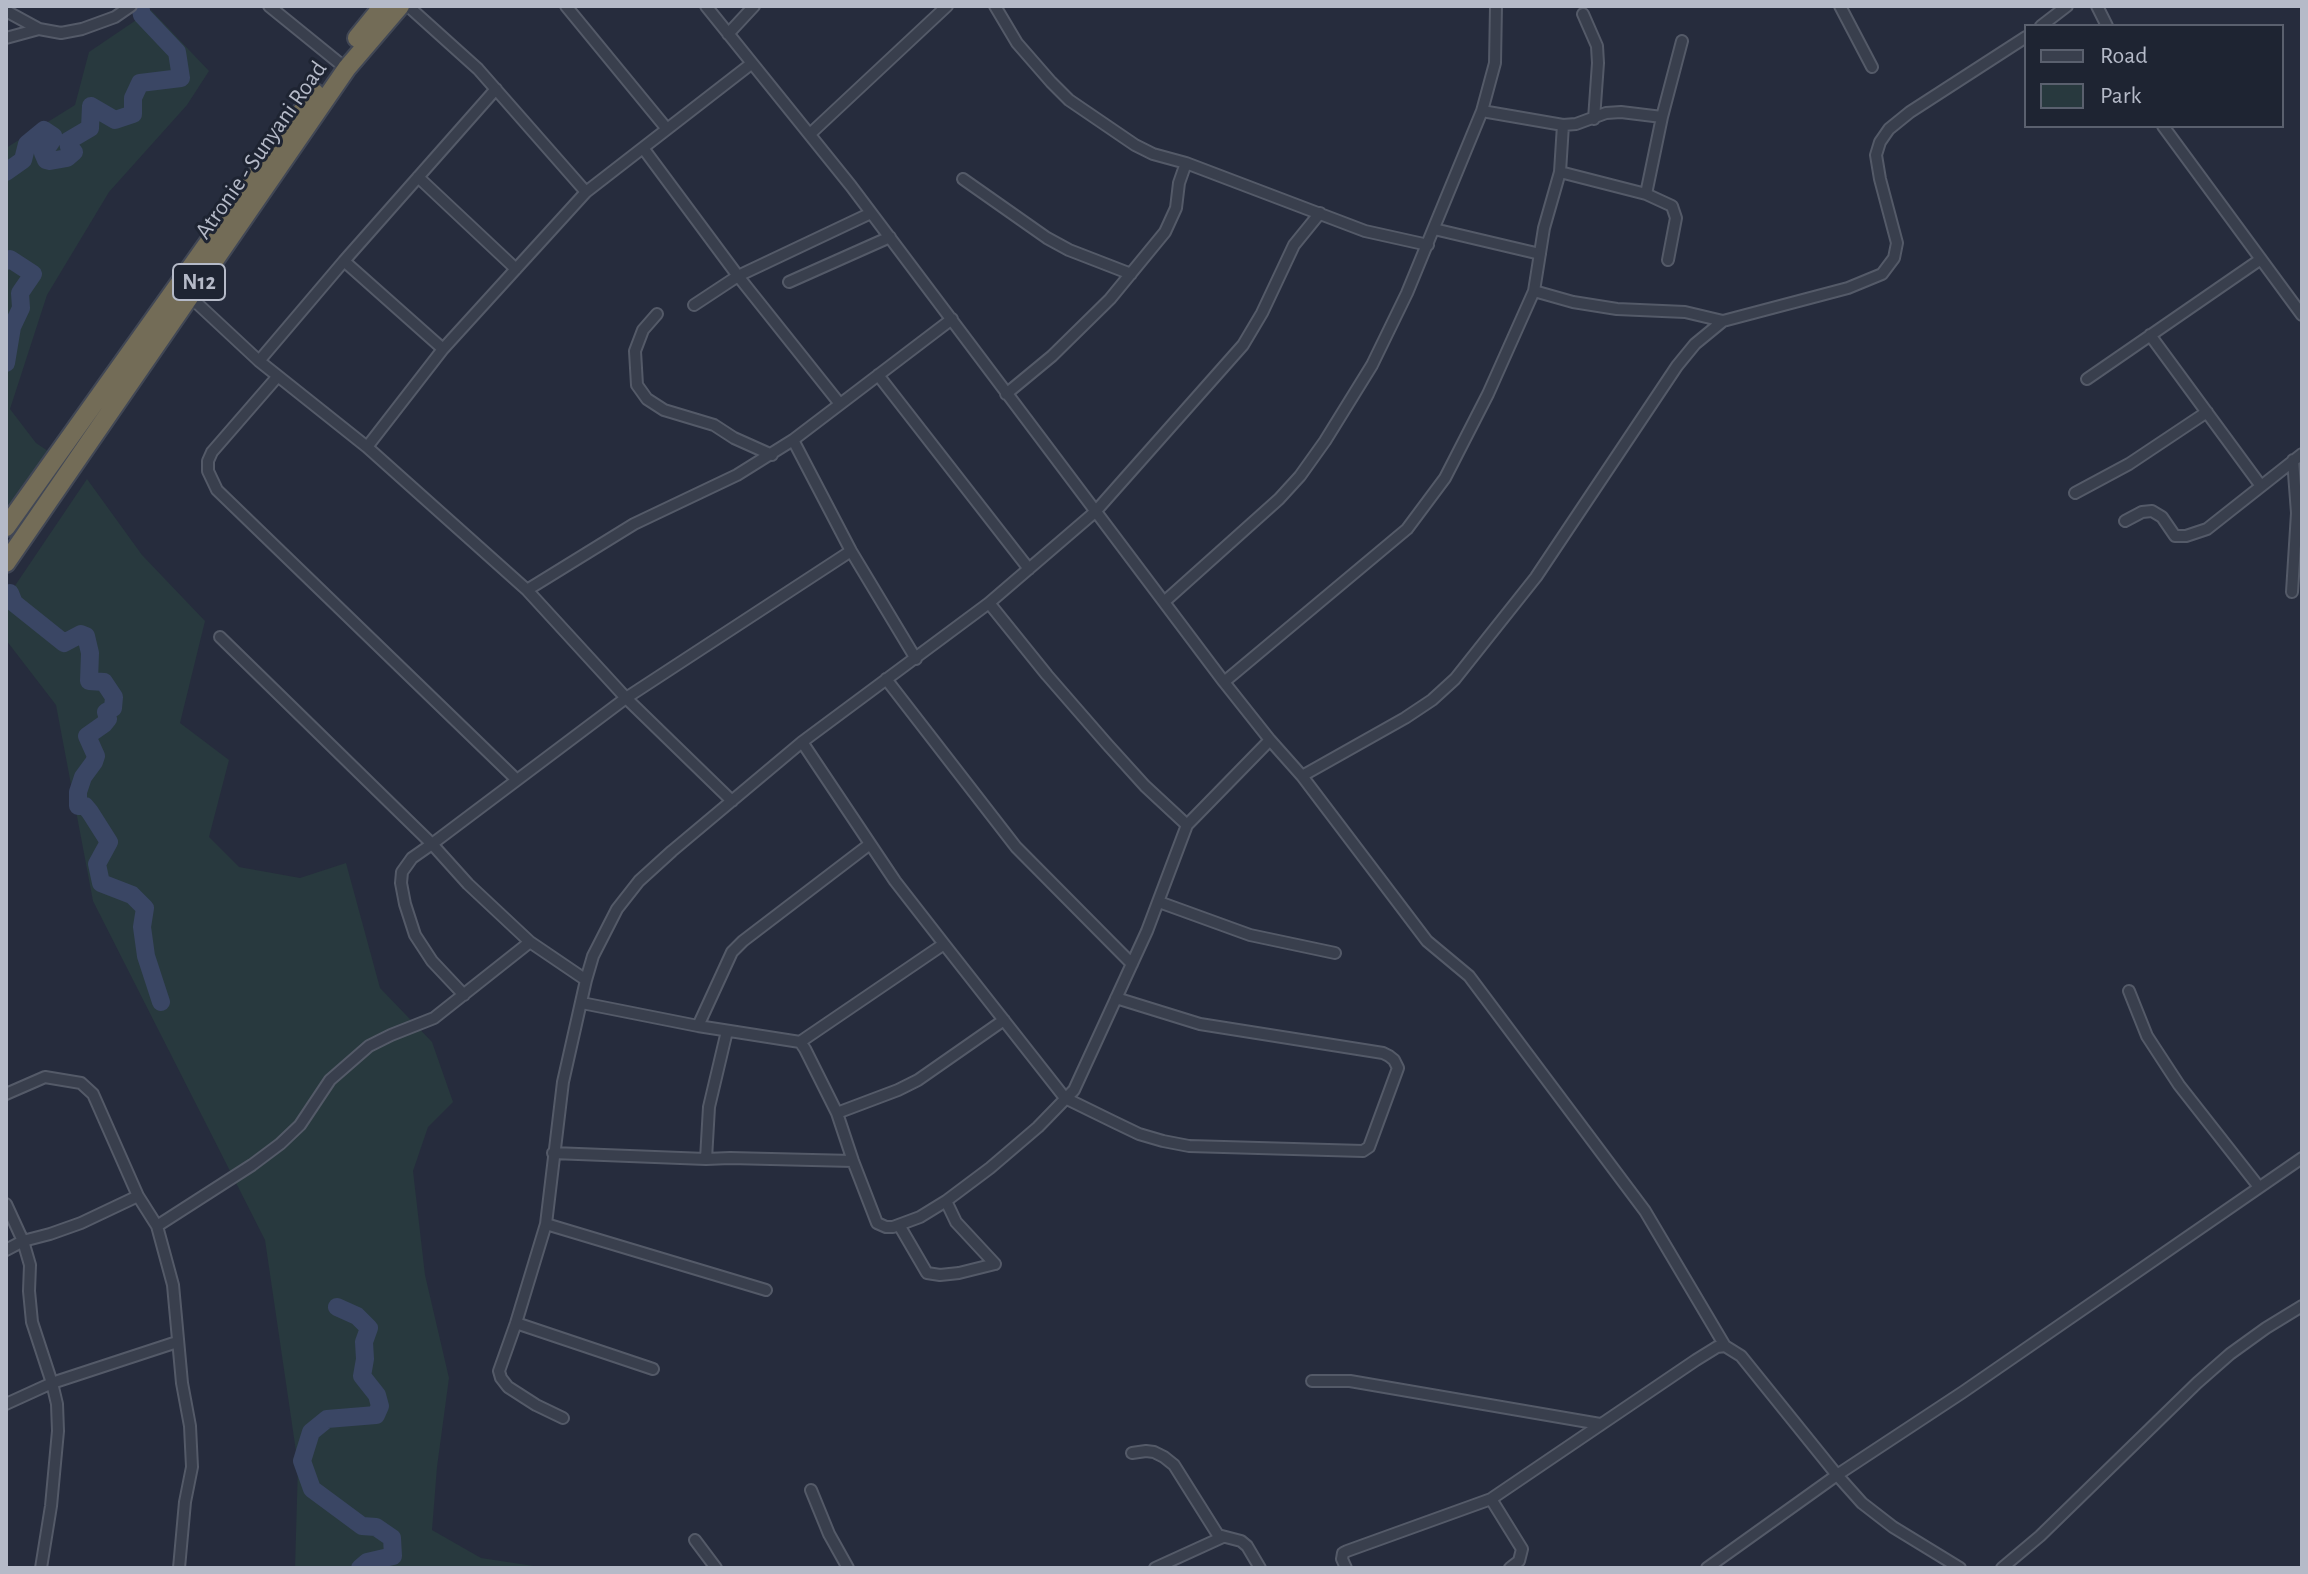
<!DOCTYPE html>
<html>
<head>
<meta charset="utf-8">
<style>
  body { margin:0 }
  #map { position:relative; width:2308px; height:1574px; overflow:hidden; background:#262c3d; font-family:"Alegreya Sans",sans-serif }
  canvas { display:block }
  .frame { position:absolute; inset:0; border:8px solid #b5bac8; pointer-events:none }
  .legend { position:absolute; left:2024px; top:24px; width:260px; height:104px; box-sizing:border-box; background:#1e2432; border:2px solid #5a606e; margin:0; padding:10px 14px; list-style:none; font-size:24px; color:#b5bac8 }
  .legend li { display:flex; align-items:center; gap:16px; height:40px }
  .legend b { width:40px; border:2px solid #5a606e }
</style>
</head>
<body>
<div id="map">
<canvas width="2308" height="1574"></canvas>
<div class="frame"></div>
<ul class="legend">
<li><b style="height:10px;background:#393f4d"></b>Road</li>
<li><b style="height:22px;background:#28393e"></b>Park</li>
</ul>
</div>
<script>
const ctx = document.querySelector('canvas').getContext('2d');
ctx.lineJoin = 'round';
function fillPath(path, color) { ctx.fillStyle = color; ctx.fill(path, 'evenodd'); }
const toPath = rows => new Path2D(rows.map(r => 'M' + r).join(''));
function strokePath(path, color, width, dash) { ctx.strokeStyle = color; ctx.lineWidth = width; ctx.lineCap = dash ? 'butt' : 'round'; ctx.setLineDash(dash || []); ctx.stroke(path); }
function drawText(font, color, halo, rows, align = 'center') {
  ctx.font = font + ' "Alegreya Sans",sans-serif'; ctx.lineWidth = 6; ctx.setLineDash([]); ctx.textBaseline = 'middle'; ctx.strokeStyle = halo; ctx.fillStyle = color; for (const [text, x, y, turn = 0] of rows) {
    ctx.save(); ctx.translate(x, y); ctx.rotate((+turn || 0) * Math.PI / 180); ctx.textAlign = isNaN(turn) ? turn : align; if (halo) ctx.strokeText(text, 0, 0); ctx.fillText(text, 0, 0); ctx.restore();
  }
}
const green = toPath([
  [151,10,209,71,187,105,109,192,47,295,10,409,36,443,54,455,6,520,6,148,75,105,89,52],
  [87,479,142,555,205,621,180,723,229,760,209,837,239,867,300,878,346,863,380,988,432,1042,453,1102,428,1127,413,1171,425,1275,449,1378,437,1467,432,1530,481,1558,547,1568,295,1568,298,1465,265,1240,93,901,56,705,6,640,6,599]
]);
const river = toPath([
  [6,172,23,160,27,144,44,130,53,136,51,142,43,153,46,160,50,161,67,158,74,152,69,147,68,141,90,128,91,106,115,120,133,114,133,98,140,83,181,78,177,52,142,15,140,6],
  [6,261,10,259,33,274,20,293,21,308,12,327,6,363],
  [10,593,14,603,64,643,81,634,86,636,90,653,89,681,104,682,114,697,113,708,106,712,108,719,104,724,87,736,96,756,94,762,83,777,78,792,78,806,85,806,90,812,109,842,97,864,101,883,132,895,145,908,142,927,146,956,161,1002],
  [337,1307,357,1316,369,1328,364,1342,365,1359,362,1376,377,1395,380,1406,376,1415,327,1419,311,1432,302,1461,312,1489,362,1526,376,1527,392,1538,393,1556,367,1562,360,1568]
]);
const street = toPath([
  [269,6,338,62],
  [408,6,478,69,586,192],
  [566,6,667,129],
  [706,6,851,186,1224,682,1270,740,1302,776,1427,941,1469,976,1645,1211,1725,1346],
  [995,6,1017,43,1051,82,1069,100,1135,145,1153,154,1186,163,1365,231,1428,245],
  [1840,6,1872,67],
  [2097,6,2107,26],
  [6,11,39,29,61,33,82,29,115,17,131,6],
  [1583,14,1597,46,1598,63,1594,119],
  [2041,26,2067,6],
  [728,34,754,6],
  [6,38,39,29],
  [1482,111,1563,125,1576,124,1606,113,1621,112,1662,117],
  [2163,126,2302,315],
  [810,134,947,6],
  [643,148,738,276,840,404],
  [1560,172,1646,194,1672,206,1676,218,1668,260],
  [418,177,516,269],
  [963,179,1047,238,1069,250,1131,274],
  [1646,194,1662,117,1682,41],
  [1434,229,1540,254],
  [344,261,496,89],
  [789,282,890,237],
  [1534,291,1573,302,1617,309,1685,312,1723,321],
  [186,293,259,361,367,447,527,590,626,698,432,844,220,637],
  [694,305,738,276,871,213],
  [657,314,643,330,635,351,637,385,647,399,664,410,714,425,734,438,772,455],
  [2150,335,2261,486],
  [443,349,586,192,751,64],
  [259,361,344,261,443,349,367,447],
  [878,375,1029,569],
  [278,376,212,452,208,461,208,471,217,490,517,780],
  [2087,379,2261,259],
  [1006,394,1052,356,1110,299,1165,232,1176,208,1179,183,1186,163],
  [2075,493,2129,464,2207,412],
  [2125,521,2142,512,2152,511,2162,517,2175,536,2186,536,2207,529,2302,454],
  [527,590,634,524,737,475,793,440],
  [2292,592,2297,513,2293,460],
  [1164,602,1279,499,1300,476,1325,441,1372,365,1407,293,1482,111,1495,63,1496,6],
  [989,603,1047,675,1107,744,1145,786,1187,825],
  [916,659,851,551,793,440,952,319],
  [886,679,1016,847,1132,964],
  [1224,682,1407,529,1445,478,1488,394,1534,291,1544,228,1560,172,1563,125],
  [802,742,895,881,944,944],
  [1302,776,1405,718,1432,700,1455,679,1536,577,1677,366,1695,344,1723,321,1848,288,1882,274,1894,258,1897,243,1880,179,1876,155,1880,142,1889,129,1910,112,2026,37],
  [732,801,626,698,851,551],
  [1159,902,1250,935,1335,953],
  [2129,991,2147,1036,2179,1085,2259,1187],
  [464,995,432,961,415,935,405,904,401,883,402,872,412,858,432,844,468,884,530,942,586,980],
  [582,1003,698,1026,800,1042,944,944,1065,1098,1114,1122,1139,1134,1163,1141,1189,1146,1363,1151,1369,1147,1398,1068,1394,1060,1389,1056,1383,1053,1200,1024,1116,998],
  [698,1026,732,952,743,941,870,844],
  [800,1042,805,1049,837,1113,853,1161,877,1223,886,1227,893,1227,920,1217,946,1201,990,1168,1038,1127,1074,1090,1147,931,1187,825,1270,740],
  [6,1094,45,1077,81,1083,93,1094,138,1196,157,1226,173,1285,182,1383,190,1426,192,1467,185,1502,179,1568],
  [837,1113,898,1090,918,1080,1004,1020],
  [553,1153,706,1159,730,1158,853,1161],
  [706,1159,709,1107,727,1031],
  [946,1201,956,1222,995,1264],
  [6,1204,23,1241,30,1265,29,1291,32,1322,52,1383,57,1404,58,1431,51,1506,41,1568],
  [546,1224,766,1290],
  [899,1225,927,1273,940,1275,959,1273,995,1264],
  [157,1226,252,1165,280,1144,300,1125,330,1080,369,1046,391,1035,434,1018,530,942],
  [6,1250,23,1241,50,1234,81,1223,138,1196],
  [516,1323,653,1369],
  [1312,1381,1350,1381,1600,1424],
  [6,1404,52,1383,177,1342],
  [563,1418,536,1405,508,1387,501,1378,499,1371,516,1323,546,1224,563,1082,586,980,593,956,617,909,639,881,672,851,802,742,989,603,1095,512,1243,345,1262,313,1294,245,1320,213],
  [1132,1453,1146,1451,1154,1452,1164,1457,1174,1465,1218,1535,1241,1541,1247,1546,1260,1568],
  [811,1490,829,1534,848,1568],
  [1491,1499,1522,1549,1519,1561,1510,1568],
  [695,1540,716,1568],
  [1155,1568,1223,1537],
  [1346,1568,1342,1559,1343,1553,1347,1551,1491,1499,1696,1360,1717,1347,1725,1346,1741,1356,1837,1475,1862,1503,1893,1527,1960,1568],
  [1707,1568,1837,1475,1963,1392,2302,1158],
  [2002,1568,2040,1536,2197,1383,2230,1354,2266,1328,2302,1306]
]);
const highway = toPath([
  [357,38,383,6],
  [6,527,315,93],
  [6,563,347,68,400,6]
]);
const shields = [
  [199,282,52]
];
const shieldNames = [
  ["N12",199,282]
];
const streetNames = [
  ["Atronie - Sunyani Road",261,150,-55]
];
fillPath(green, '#28393e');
strokePath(river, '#3a4664', 18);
strokePath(street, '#545a68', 14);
strokePath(highway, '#414755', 22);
strokePath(street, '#393f4d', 10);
strokePath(highway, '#736c57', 18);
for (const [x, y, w] of shields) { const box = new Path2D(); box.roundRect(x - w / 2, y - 18, w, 36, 6); ctx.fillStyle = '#1e2432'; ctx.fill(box); strokePath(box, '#b5bac8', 2); }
drawText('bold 22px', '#b5bac8', null, shieldNames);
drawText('24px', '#b5bac8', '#1e2432', streetNames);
</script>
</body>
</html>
